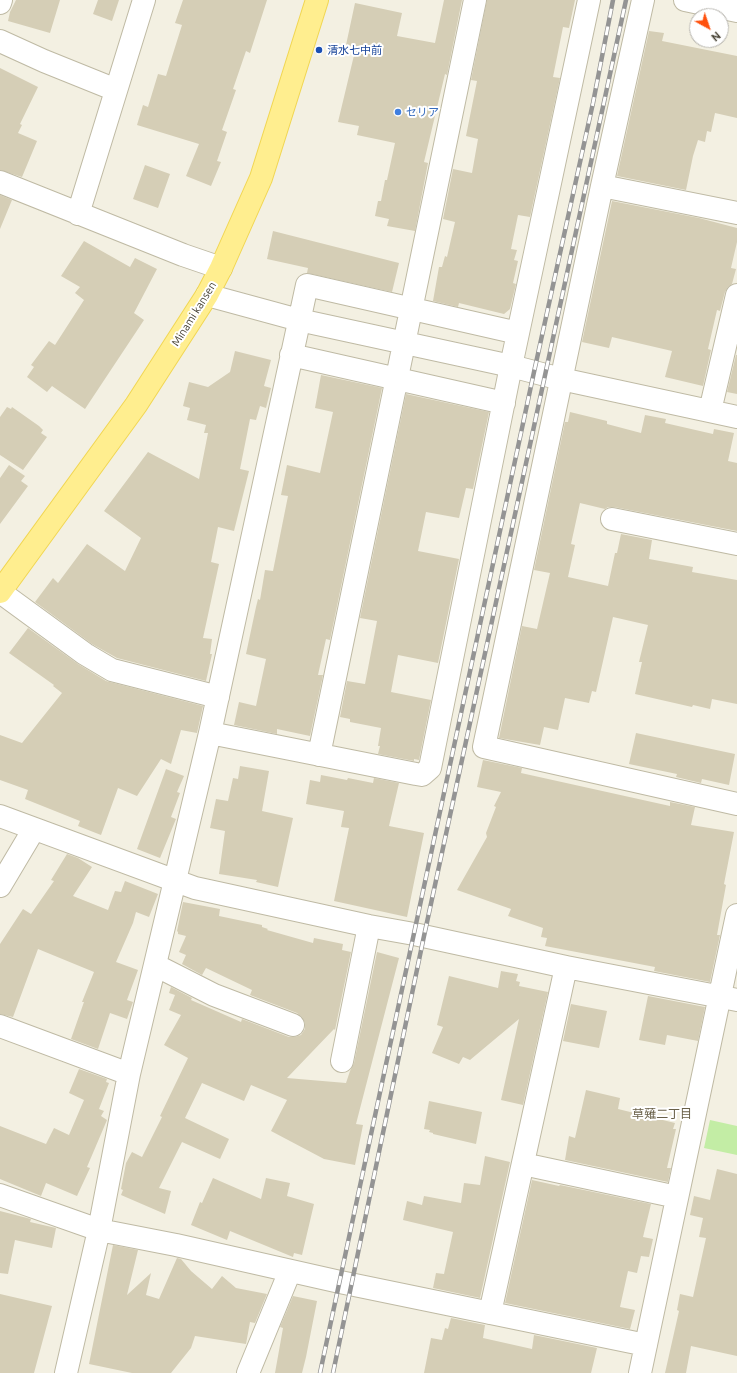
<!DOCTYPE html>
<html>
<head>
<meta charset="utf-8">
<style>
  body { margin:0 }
  #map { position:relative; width:737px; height:1373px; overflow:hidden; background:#f3f0e2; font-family:Ubuntu,sans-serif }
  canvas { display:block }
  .north { position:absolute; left:689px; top:8px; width:40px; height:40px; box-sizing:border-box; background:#fff; border:1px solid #b5b3ad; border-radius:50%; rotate:140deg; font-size:11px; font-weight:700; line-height:16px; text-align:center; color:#454032 }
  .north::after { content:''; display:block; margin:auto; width:14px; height:18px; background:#ff510d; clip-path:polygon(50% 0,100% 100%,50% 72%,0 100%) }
</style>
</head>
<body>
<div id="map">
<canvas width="737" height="1373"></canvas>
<div class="north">N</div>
</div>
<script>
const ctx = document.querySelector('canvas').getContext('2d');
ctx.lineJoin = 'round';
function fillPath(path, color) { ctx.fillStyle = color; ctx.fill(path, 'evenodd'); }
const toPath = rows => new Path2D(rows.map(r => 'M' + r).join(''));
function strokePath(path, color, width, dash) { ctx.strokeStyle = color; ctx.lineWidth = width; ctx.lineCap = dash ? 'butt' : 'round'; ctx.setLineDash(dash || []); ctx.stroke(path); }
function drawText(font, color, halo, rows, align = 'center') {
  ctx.font = font + ' Ubuntu,"Noto Sans JP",sans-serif'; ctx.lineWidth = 4; ctx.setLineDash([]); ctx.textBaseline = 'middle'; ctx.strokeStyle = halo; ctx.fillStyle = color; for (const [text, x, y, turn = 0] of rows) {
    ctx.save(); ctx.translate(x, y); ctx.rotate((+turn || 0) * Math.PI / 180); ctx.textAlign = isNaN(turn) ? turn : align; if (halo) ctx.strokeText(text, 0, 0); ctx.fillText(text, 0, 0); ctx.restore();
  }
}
const green = toPath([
  [710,1120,737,1126,737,1155,704,1148]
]);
const building = toPath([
  [16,0,60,0,50,33,8,21,10,12],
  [98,0,119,0,112,21,93,14],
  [183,0,267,0,250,53,246,51,233,89,236,90,222,130,227,132,217,161,221,162,211,186,186,176,199,144,137,125,143,105,148,107,158,74,166,76,182,25,175,23],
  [444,0,462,0,447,75,445,74,424,162,428,163,415,231,387,226,389,219,375,216,378,201,381,201,385,180,387,180,395,143,357,135,359,126,338,122,356,47,346,45,355,3,402,13,397,36,435,43],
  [487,0,575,0,569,28,563,27,553,77,560,78,530,217,518,215,511,249,517,250,514,260,518,261,513,283,516,284,510,309,504,314,459,303,458,307,433,301,439,267,442,267,445,256,447,257,455,222,443,219,453,169,472,173,478,139,466,136,477,81,471,80],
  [649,31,664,33,662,41,737,56,737,118,715,113,711,132,707,131,705,142,698,140,693,156,686,190,617,176],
  [0,68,38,87,20,124,22,125,18,133,37,141,22,177,0,170],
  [145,165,170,174,158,208,133,199],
  [0,195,12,200,0,229],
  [612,201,699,218,737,228,737,242,731,268,736,269,732,284,728,287,725,292,720,311,717,310,708,349,711,350,703,386,665,377,672,351,612,337,609,348,582,342],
  [273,231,399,263,392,292,307,273,308,268,267,259],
  [84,241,130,267,135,258,157,269,134,313,144,320,85,409,52,386,47,392,27,377,34,367,31,365,49,341,55,345,84,300,75,293,80,287,61,276],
  [235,351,271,360,264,386,271,388,266,408,260,406,256,420,250,419,240,469,249,471,234,531,218,527,211,562,219,564,203,638,212,639,210,654,212,654,206,681,117,658,92,644,35,602,53,578,58,583,87,544,125,571,141,538,104,511,148,452,199,479,208,433,204,433,206,425,187,420,190,408,183,406,189,382,208,387,230,372],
  [736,355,737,355,737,394,727,392],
  [321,375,382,388,330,640,326,639,318,675,323,675,310,736,277,729,277,734,234,725,239,702,256,706,266,659,246,654,256,607,258,599,260,600,265,570,273,571,288,496,281,495,287,465,320,473,333,412,315,408],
  [406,394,489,412,473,489,466,488,459,518,426,512,418,551,459,559,438,663,398,655,391,692,431,700,419,760,414,759,414,761,378,754,380,746,378,746,381,728,350,722,350,719,340,717,347,681,365,684,377,621,360,618],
  [7,407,11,409,12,407,39,426,43,430,41,433,47,437,23,470,0,455,0,417],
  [570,412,607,421,607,424,641,433,645,415,666,419,665,423,713,434,714,429,734,433,728,461,737,463,737,531,614,507,608,507,605,509,580,503,571,544,575,545,568,577,608,586,615,553,617,553,621,534,652,540,649,559,693,567,692,572,737,580,737,704,712,699,710,709,693,705,692,707,635,694,642,662,639,662,648,625,613,617,596,692,592,691,589,703,565,698,558,730,544,727,540,745,499,738,522,626,537,629,550,573,534,570,565,422,568,422],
  [9,465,25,476,21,481,28,486,0,524,0,478],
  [28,628,78,664,106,681,203,706,197,733,181,730,171,764,161,759,137,796,118,788,101,835,78,826,80,821,25,799,28,790,0,780,0,735,22,743,62,693,53,686,54,685,9,653],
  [636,733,735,754,729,785,702,779,701,783,676,777,677,774,629,764],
  [483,760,522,768,521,773,670,806,670,802,695,807,691,825,734,832,724,884,726,885,717,935,720,935,710,982,654,971,655,967,545,946,547,938,541,937,543,928,508,916,511,909,457,890,487,837,486,833,496,807,494,806,501,792,477,787],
  [240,766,269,771,262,811,293,818,278,887,256,882,257,880,219,874,225,831,210,828,216,799,228,801,233,778,238,779],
  [166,769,184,776,177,792,180,793,171,817,176,819,160,858,137,849],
  [321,775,347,780,348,778,373,783,374,778,399,783,389,826,424,833,407,917,334,901,349,828,341,827,344,811,306,804,310,780,320,782],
  [67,854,78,858,92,867,73,896,108,910,115,891,121,892,125,881,158,894,149,917,136,912,133,923,116,962,138,970,127,1000,133,1002,127,1019,110,1013,98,1049,71,1039,84,1002,82,1002,94,972,38,949,13,1017,0,1014,0,944,23,909,31,914,54,881,51,880],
  [183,902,220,909,219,916,262,925,262,927,268,929,267,930,313,943,314,938,343,944,342,950,351,952,335,1030,334,1029,287,1078,346,1083,350,1071,354,1063,377,952,399,958,356,1124,363,1125,355,1165,324,1159,271,1131,287,1100,251,1085,244,1101,202,1083,185,1118,229,1139,220,1159,182,1142,159,1188,171,1191,165,1214,121,1195,123,1190,121,1189,126,1163,132,1152,142,1157,162,1117,160,1116,188,1058,164,1045,181,1015,169,1010,175,995,169,993,171,987,192,998,191,1000,241,1022,242,1019,289,1037,295,1037,301,1035,305,1029,305,1023,302,1017,297,1013,250,995,252,990,206,968,202,975,182,964,186,955,179,952,186,936,178,934,178,932,177,931],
  [501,971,518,974,516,981,520,982,519,986,548,992,523,1105,501,1100,519,1019,470,1060,463,1057,459,1064,432,1053,443,1027,437,1025,449,976,498,988],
  [648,996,705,1007,698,1041,667,1035,665,1045,639,1040],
  [571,1004,607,1011,599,1048,563,1041],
  [79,1069,107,1079,106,1082,109,1083,99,1109,104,1111,101,1116,107,1120,87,1167,90,1168,77,1196,46,1183,41,1196,0,1179,0,1126,46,1144,54,1128,69,1135,84,1100,69,1093],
  [586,1090,620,1098,618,1109,675,1123,673,1129,676,1129,667,1168,671,1168,668,1182,565,1160,569,1136,575,1138],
  [429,1101,482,1112,476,1144,433,1134,433,1133,429,1132,430,1130,424,1129],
  [485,1156,510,1162,480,1298,433,1288,436,1273,444,1274,453,1232,403,1220,407,1201,422,1205,424,1196,461,1203,464,1183,480,1185],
  [717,1169,737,1174,737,1356,691,1346,686,1373,665,1373,679,1311,677,1310,680,1294,693,1297,706,1238,699,1237,703,1218,690,1215,694,1196,710,1200],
  [213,1178,261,1199,266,1178,290,1183,287,1196,314,1204,302,1255,294,1253,293,1257,230,1231,227,1240,191,1225,200,1202,202,1203],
  [532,1180,559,1186,560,1185,651,1204,643,1237,653,1239,649,1257,641,1256,637,1273,628,1271,620,1307,635,1310,630,1329,505,1303],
  [0,1211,31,1219,30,1222,56,1228,52,1248,15,1240,8,1274,0,1273],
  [113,1245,138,1250,127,1295,151,1273,146,1295,159,1299,177,1258,181,1259,191,1271,212,1289,222,1276,236,1288,267,1294,255,1323,250,1322,246,1344,195,1336,191,1348,171,1373,132,1373,89,1364],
  [0,1294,52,1306,34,1373,0,1373],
  [293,1296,317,1301,306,1357,302,1373,275,1373,283,1328,280,1327],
  [451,1318,485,1325,483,1338,532,1349,534,1335,597,1348,591,1373,424,1373,431,1338,442,1340,445,1328,448,1329]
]);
const minor = toPath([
  [643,0,602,186,484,747,737,804],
  [685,0,737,11],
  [0,3,1,0],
  [0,41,44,61,116,90],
  [0,182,183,255,221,268],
  [602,186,737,213],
  [78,214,144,0],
  [207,295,299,320,511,366,561,379,737,417],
  [291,355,504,403],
  [710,411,737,295],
  [612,519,737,544],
  [0,592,85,654,112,670,218,697],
  [210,733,416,774,422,775,430,768,511,366,589,0],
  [319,755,475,0],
  [0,816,195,888,369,926,414,934,566,967,737,1000],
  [0,886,34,829],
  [155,965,214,995,293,1025],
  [0,1026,129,1074],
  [342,1061,369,926],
  [523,1164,677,1197],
  [0,1195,99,1230,176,1245,340,1282,646,1345],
  [490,1313,566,967],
  [66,1373,99,1230,129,1074,210,733,307,285,518,333],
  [248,1373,290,1271],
  [640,1373,737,915]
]);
const major = toPath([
  [0,592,136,405,207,295,221,268,261,178,317,0]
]);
const rail = toPath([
  [320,1373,534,372,593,103,613,0],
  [333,1373,424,936,626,0]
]);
const markers = [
  [319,50,4,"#1a4fb4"],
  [398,112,4,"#3f7fe0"]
];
const transitNames = [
  ["清水七中前",327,50]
];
const shopNames = [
  ["セリア",406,112]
];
const streetNames = [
  ["Minami kansen",194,314,-58]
];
const neighbourhoodNames = [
  ["草薙二丁目",662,1114]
];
fillPath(green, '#c3eda5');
fillPath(building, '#d5ceb6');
strokePath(minor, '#bfbaa4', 24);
strokePath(major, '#f1d652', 24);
strokePath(minor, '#fff', 22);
strokePath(major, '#ffee8f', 22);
strokePath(rail, '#949494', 4.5);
strokePath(rail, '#fff', 3, [9]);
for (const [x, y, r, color] of markers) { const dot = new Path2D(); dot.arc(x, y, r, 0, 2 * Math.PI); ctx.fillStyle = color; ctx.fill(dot); strokePath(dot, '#fff', 1.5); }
drawText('11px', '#164399', '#fff', transitNames, 'left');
drawText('11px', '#366cbe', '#fff', shopNames, 'left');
drawText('11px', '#454032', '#fff', streetNames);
drawText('12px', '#696048', '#fff', neighbourhoodNames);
</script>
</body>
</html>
